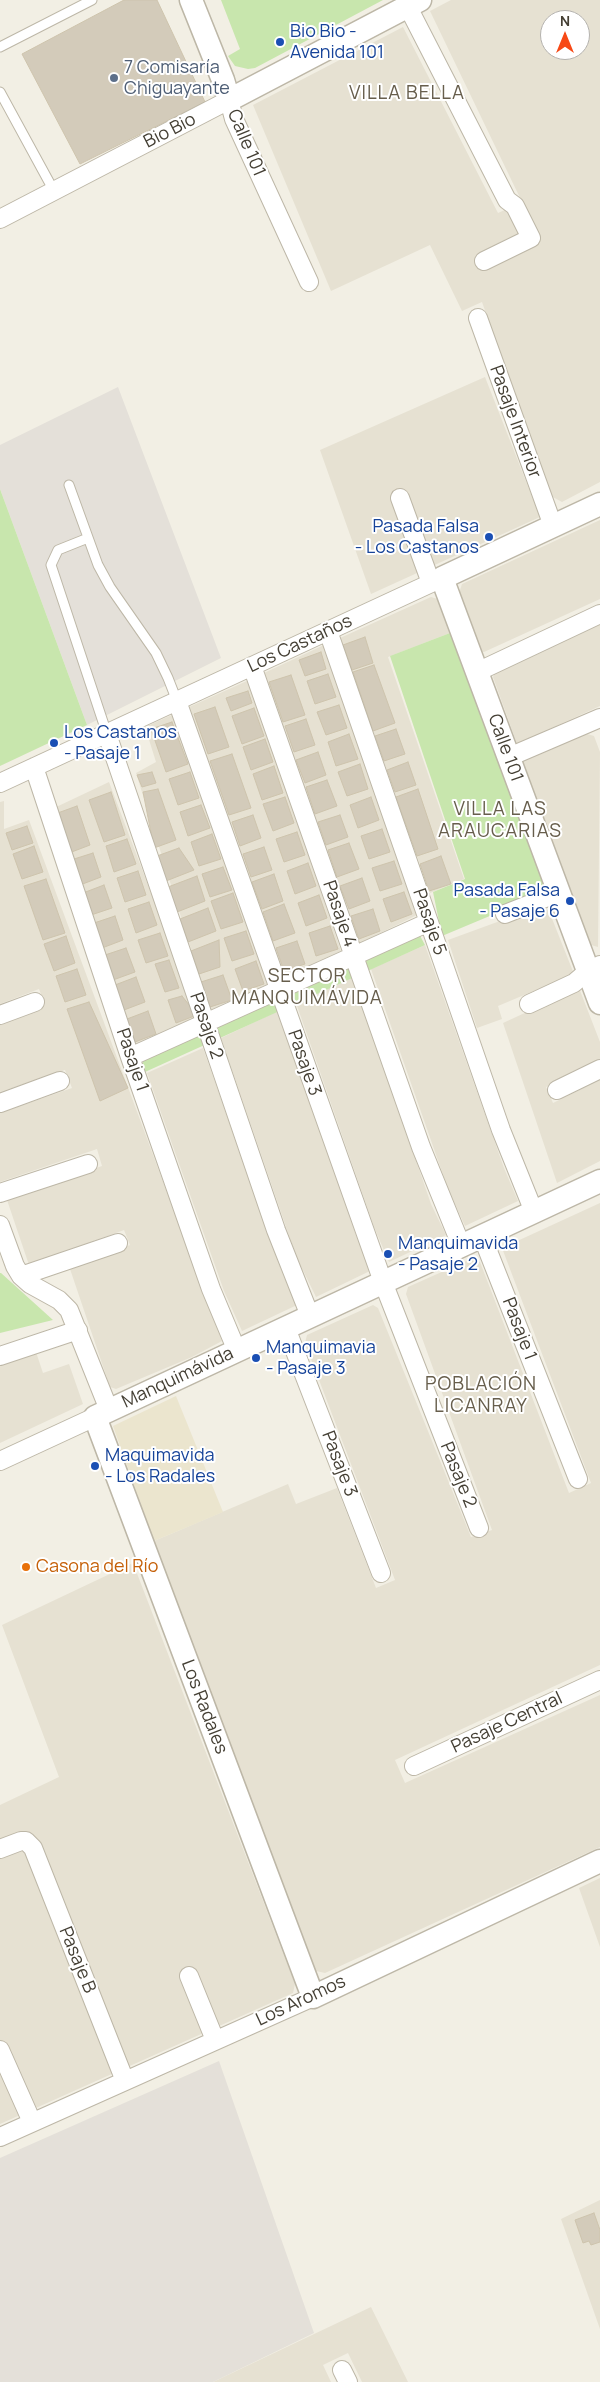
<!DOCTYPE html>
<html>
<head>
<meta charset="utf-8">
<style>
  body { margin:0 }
  #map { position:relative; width:600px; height:2382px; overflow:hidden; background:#f2efe4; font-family:Manrope,sans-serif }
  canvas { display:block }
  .north { position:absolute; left:540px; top:10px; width:50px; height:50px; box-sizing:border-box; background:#fff; border:1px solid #b4b2ae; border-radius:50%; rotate:0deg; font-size:14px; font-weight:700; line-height:20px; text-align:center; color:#443f34 }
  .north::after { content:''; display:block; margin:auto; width:18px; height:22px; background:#f74916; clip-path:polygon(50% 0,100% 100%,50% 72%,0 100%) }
</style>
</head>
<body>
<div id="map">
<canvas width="600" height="2382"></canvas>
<div class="north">N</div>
</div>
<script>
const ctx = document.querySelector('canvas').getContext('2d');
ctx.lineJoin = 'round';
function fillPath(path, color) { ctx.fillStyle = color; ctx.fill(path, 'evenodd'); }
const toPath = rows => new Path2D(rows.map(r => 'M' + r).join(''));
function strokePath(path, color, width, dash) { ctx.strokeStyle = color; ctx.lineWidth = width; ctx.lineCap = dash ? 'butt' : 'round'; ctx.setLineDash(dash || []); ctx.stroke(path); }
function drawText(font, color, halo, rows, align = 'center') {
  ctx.font = font + ' Manrope,sans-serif'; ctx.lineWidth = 4; ctx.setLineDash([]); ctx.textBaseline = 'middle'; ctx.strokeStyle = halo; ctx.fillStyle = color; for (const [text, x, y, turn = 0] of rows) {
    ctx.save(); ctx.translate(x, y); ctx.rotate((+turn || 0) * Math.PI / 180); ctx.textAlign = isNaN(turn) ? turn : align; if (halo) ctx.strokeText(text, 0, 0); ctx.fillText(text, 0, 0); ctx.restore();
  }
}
const residential = toPath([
  [451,0,600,0,600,482,562,502,551,496,482,302,462,311,430,245,331,291,253,105,403,27,498,213,522,202,430,11],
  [550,20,580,20,580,50,550,50],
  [485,377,540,517,371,594,320,450],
  [600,520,600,599,484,652,480,651,459,593,462,584],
  [431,597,441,600,450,633,388,657,464,879,430,893,340,638],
  [600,624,600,706,517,744,493,677,495,672],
  [324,645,417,915,358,944,264,673],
  [249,680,341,951,284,977,189,707],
  [174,714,268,985,210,1010,136,773,156,762,145,727],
  [587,734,594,736,600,752,598,947,591,945,520,760],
  [109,782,198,1017,134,1045,52,809],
  [4,801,4,829,29,820,222,1341,192,1357,116,1389,110,1387,70,1269,130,1245,124,1230,29,1265,7,1200,102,1166,97,1149,0,1182,0,1113,72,1088,65,1070,0,1092,0,1021,45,1005,39,989,0,1004,0,802],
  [541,906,549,911,574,974,498,1006,502,1019,477,1028,448,940],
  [425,945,504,1168,518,1201,465,1226,448,1189,371,969],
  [353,977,431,1204,446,1235,389,1262,374,1227,296,1003],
  [579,988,600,1042,600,1060,546,1087,553,1103,600,1080,600,1161,557,1183,503,1023],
  [280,1010,356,1235,372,1270,316,1297,296,1256,221,1038],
  [203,1048,283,1275,297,1305,242,1331,224,1291,147,1073],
  [600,1203,600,1665,395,1760,405,1783,600,1695,600,1847,325,1973,316,1971,154,1541,288,1484,296,1504,337,1488,376,1588,395,1580,305,1343,307,1335,373,1305,378,1308,471,1537,492,1530,406,1294,408,1287,473,1258,480,1262,569,1493,591,1483,502,1248],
  [36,1352,43,1373,69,1364,83,1404,0,1443,0,1363],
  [133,1563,295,1984,293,1993,0,2124,0,1805,59,1777,2,1625],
  [600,1878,600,1947,579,1888],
  [600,2200,600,2329,561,2219],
  [371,2307,408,2382,362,2382,348,2353,323,2365,331,2382,213,2382]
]);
const industrial = toPath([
  [118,387,221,658,87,725,0,489,0,445],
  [219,2061,314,2333,213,2382,0,2382,0,2158]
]);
const education = toPath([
  [176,1396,223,1512,154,1541,113,1426]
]);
const green = toPath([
  [221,0,383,0,255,68,248,69,235,66,228,56,240,49],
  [0,489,87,725,0,766],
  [450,633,547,892,442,936,433,892,465,879,390,656],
  [418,932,425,945,145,1072,142,1059],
  [0,1273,1,1273,53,1320,0,1333]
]);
const building = toPath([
  [124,0,157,0,205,102,80,164,22,54,124,0],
  [365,637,373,663,352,670,343,645,365,637],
  [321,652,326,669,305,676,299,660,321,652],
  [374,665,395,723,373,731,353,672,374,665],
  [328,674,336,697,315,704,307,681,328,674],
  [291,675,305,715,283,722,269,682,291,675],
  [248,691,252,703,231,711,226,698,248,691],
  [339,705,347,728,326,735,317,712,339,705],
  [215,707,229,747,208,754,194,714,215,707],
  [254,708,264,736,242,744,232,716,254,708],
  [306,719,315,745,294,752,285,726,306,719],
  [172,722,188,764,166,772,151,729,172,722],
  [396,729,405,754,384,761,375,736,396,729],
  [349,734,358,759,336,766,328,742,349,734],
  [265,739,273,762,251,770,243,747,265,739],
  [318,752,326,775,305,783,296,760,318,752],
  [232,754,251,808,229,815,210,761,232,754],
  [408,762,416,785,395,792,387,770,408,762],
  [360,764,368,789,347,796,338,772,360,764],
  [274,766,283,793,262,800,253,774,274,766],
  [152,772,156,783,142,787,137,775,152,772],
  [190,772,199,798,178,805,169,779,190,772],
  [327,780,337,806,315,814,306,787,327,780],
  [158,789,176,840,154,848,143,792,158,789],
  [418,789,438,849,417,856,396,797,418,789],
  [111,792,125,835,104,842,89,800,111,792],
  [285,797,294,823,273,831,263,804,285,797],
  [371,797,379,820,358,828,350,805,371,797],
  [201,805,210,828,188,836,180,812,201,805],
  [77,806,90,845,69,853,55,814,77,806],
  [253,815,261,838,240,846,232,822,253,815],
  [340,815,348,837,326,845,318,822,340,815],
  [27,826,33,843,12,850,6,833,27,826],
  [382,829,390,852,369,859,361,836,382,829],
  [297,832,305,855,284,862,276,839,297,832],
  [212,834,221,859,199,866,191,842,212,834],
  [127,839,136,864,114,872,106,846,127,839],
  [349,843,359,869,337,877,328,850,349,843],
  [34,846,43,872,22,879,13,854,34,846],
  [264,847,272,870,251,877,243,854,264,847],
  [179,848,194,870,166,881,157,856,179,848],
  [93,853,101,877,80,885,71,860,93,853],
  [441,856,451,884,429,891,420,864,441,856],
  [394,861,402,884,380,891,372,868,394,861],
  [308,863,316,886,295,894,287,871,308,863],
  [223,867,232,890,210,897,202,874,223,867],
  [138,871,146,895,125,902,117,878,138,871],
  [274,874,283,901,262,909,252,882,274,874],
  [197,876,205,901,177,912,168,887,197,876],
  [362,878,370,901,349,909,340,886,362,878],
  [46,879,65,933,43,940,24,886,46,879],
  [104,885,112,908,91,915,83,893,104,885],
  [404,892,412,914,391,922,383,899,404,892],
  [233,893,243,922,221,929,211,901,233,893],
  [319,895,327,918,306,926,298,903,319,895],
  [149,902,157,925,136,933,128,909,149,902],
  [284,904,295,933,273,941,263,912,284,904],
  [208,908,216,931,188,942,180,919,208,908],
  [373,909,380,931,359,939,351,916,373,909],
  [115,916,123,940,102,948,94,923,115,916],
  [330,926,338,949,316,956,309,933,330,926],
  [246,931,254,954,232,961,224,938,246,931],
  [160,933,168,956,146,963,138,940,160,933],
  [66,936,75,963,54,971,44,944,66,936],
  [219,940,220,967,199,974,191,951,219,940],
  [297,941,305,964,284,971,276,948,297,941],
  [126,948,135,972,113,980,105,955,126,948],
  [169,960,179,988,165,992,155,964,169,960],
  [256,961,264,984,243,991,235,969,256,961],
  [77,969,86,995,65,1002,56,976,77,969],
  [223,975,232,1000,210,1007,201,982,223,975],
  [136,977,145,1002,124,1010,115,985,136,977],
  [182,996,197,1015,176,1023,168,1000,182,996],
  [89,1002,128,1088,100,1101,67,1009,89,1002],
  [148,1011,156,1034,135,1042,127,1019,148,1011],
  [594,2213,600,2230,600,2242,591,2245,589,2241,583,2243,575,2220,594,2213]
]);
const service = toPath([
  [0,47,92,0],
  [0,92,54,191],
  [69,485,98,565,110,587,156,653,168,678,177,701],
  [88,538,58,550,51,565,107,734]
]);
const minor = toPath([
  [408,7,507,200,515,206,531,238,484,261],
  [0,219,229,100,234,119,309,282],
  [478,318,553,526],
  [400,498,431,583],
  [328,631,501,1130,534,1212],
  [252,666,421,1147,461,1245],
  [477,672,600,614],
  [177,701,383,1282,479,1528],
  [107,734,276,1230,310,1316],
  [509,757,600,718],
  [34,767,130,1057,211,1289,237,1351],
  [0,783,442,578],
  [505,914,558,893],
  [529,1004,574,983,588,971,600,965],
  [0,1015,35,1002],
  [130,1057,429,922],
  [557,1090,600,1069],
  [0,1103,60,1081],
  [0,1193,88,1164],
  [0,1225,15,1266,21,1276,30,1284,59,1300,69,1310,109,1410],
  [482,1236,578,1479],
  [21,1276,118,1243],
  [286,1328,381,1573],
  [0,1356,78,1330],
  [0,1461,95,1417],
  [414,1766,600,1680],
  [0,1849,21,1841,26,1841,33,1848,125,2081],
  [189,1976,215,2040],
  [0,2050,32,2122],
  [0,2137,313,1997],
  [342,2370,348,2382]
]);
const tertiary = toPath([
  [191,0,223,80,229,100,420,0],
  [600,504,442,578,600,1003],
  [600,1181,95,1417,313,1997,600,1861]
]);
const markers = [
  [280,42,5,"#1a4fb4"],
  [114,78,5,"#5c6f8a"],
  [489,537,5,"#1a4fb4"],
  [54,743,5,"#1a4fb4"],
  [570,901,5,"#1a4fb4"],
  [388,1254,5,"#1a4fb4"],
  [256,1358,5,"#1a4fb4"],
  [95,1466,5,"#1a4fb4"],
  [26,1567,5,"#e8710a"]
];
const transitNames = [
  ["Bio Bio -",290,32],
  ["Avenida 101",290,53],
  ["Pasada Falsa",479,527,"right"],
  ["- Los Castanos",479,548,"right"],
  ["Los Castanos",64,733],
  ["- Pasaje 1",64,754],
  ["Pasada Falsa",560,891,"right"],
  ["- Pasaje 6",560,912,"right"],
  ["Manquimavida",398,1244],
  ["- Pasaje 2",398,1265],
  ["Manquimavia",266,1348],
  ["- Pasaje 3",266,1369],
  ["Maquimavida",105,1456],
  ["- Los Radales",105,1477]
];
const serviceNames = [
  ["7 Comisaría",124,68],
  ["Chiguayante",124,89]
];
const streetNames = [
  ["Bio Bio",170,131,-27],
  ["Calle 101",246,143,67],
  ["Pasaje Interior",515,422,70],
  ["Los Castaños",300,644,-25],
  ["Calle 101",505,748,70],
  ["Pasaje 4",339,914,71],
  ["Pasaje 5",429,922,71],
  ["Pasaje 2",206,1026,71],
  ["Pasaje 1",132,1060,71],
  ["Pasaje 3",304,1063,71],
  ["Pasaje 1",519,1329,69],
  ["Manquimávida",178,1378,-25],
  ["Pasaje 3",339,1464,69],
  ["Pasaje 2",458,1475,68],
  ["Los Radales",204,1707,69],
  ["Pasaje Central",507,1723,-25],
  ["Pasaje B",77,1960,68],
  ["Los Aromos",301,2001,-25]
];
const foodNames = [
  ["Casona del Río",36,1567]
];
const neighbourhoodNames = [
  ["VILLA BELLA",407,94],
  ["VILLA LAS",500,810],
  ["ARAUCARIAS",500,832],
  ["SECTOR",307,977],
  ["MANQUIMÁVIDA",307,999],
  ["POBLACIÓN",481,1385],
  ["LICANRAY",481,1407]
];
fillPath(residential, '#e6e1d2');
fillPath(industrial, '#e4e0d9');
fillPath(education, '#ebe5ce');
fillPath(green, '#c8e6ad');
fillPath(building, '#d3cbba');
strokePath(building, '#cec4ad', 1);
strokePath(service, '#bdb7a7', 11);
strokePath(minor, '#bdb7a7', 20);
strokePath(tertiary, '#bdb7a7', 25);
strokePath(service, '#fff', 9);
strokePath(minor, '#fff', 18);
strokePath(tertiary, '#fff', 22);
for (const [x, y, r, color] of markers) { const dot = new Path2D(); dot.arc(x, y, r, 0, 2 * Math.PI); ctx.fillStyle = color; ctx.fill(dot); strokePath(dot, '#fff', 2); }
drawText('18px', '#164399', '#fff', transitNames, 'left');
drawText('18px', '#4e5e75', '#fff', serviceNames, 'left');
drawText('18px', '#443f34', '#fff', streetNames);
drawText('18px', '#c56008', '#fff', foodNames, 'left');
ctx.letterSpacing = '1px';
drawText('19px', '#675e4c', '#fff', neighbourhoodNames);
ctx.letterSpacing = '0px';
</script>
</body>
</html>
